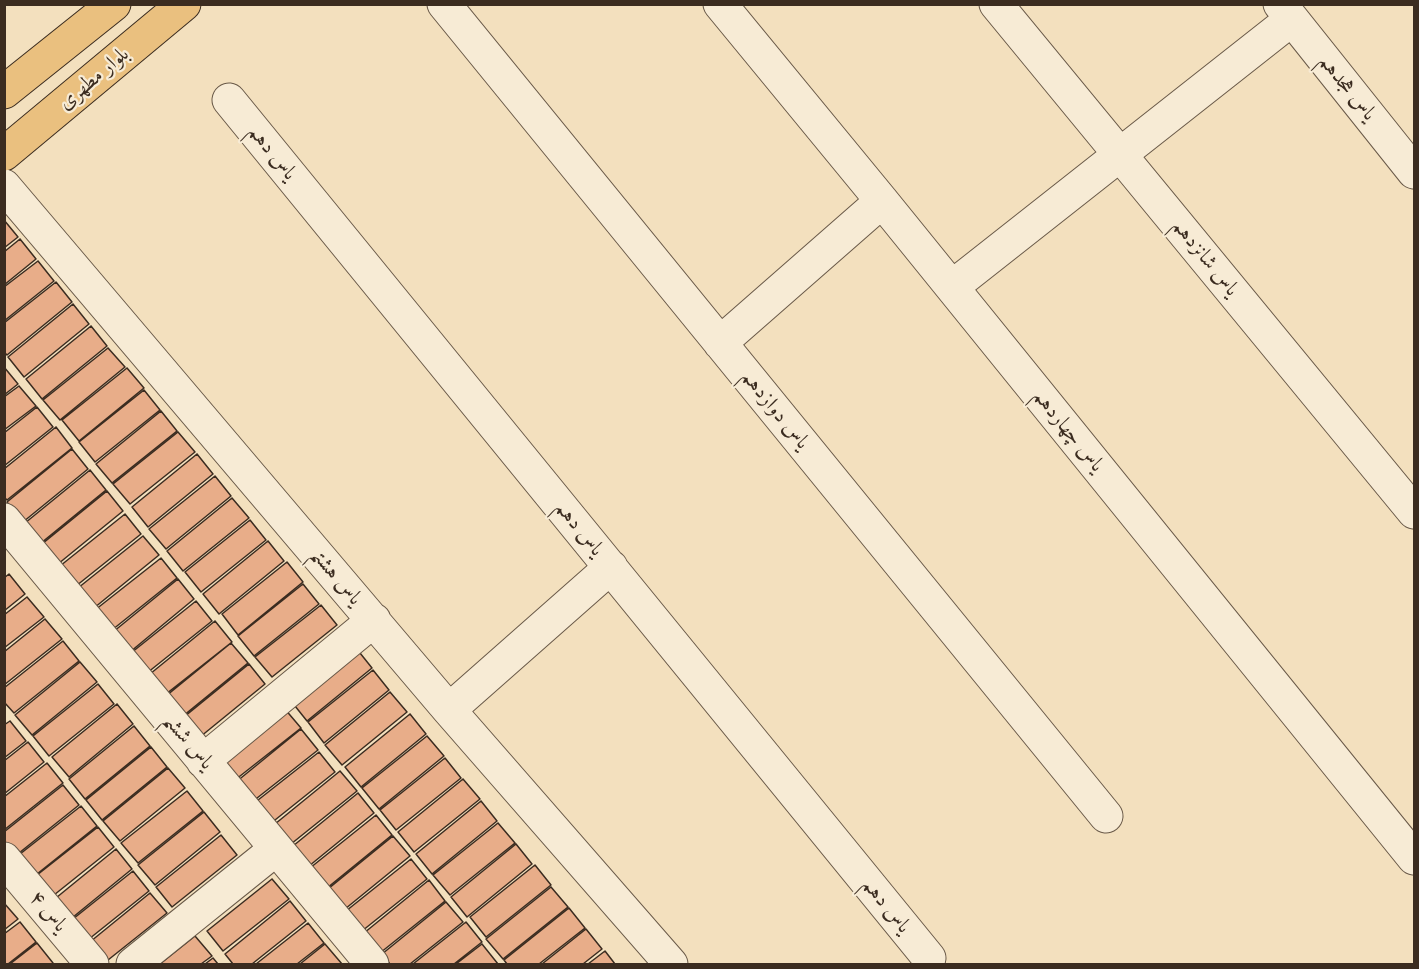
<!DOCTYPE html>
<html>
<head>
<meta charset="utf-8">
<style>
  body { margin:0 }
  #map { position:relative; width:1419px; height:969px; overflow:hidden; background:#f3e0be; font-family:"IM FELL Great Primer",serif }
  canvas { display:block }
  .frame { position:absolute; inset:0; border:6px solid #3b2c20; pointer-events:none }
</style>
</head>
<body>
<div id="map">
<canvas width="1419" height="969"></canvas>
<div class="frame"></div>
</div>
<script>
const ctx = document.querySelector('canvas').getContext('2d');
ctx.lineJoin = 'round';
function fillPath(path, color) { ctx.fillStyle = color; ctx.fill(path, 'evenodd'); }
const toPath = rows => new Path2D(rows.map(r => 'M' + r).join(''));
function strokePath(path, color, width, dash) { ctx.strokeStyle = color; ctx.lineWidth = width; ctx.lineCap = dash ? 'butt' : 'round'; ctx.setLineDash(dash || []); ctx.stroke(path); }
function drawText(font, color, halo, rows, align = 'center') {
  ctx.font = font + ' "IM FELL Great Primer",Amiri,serif'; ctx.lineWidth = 4.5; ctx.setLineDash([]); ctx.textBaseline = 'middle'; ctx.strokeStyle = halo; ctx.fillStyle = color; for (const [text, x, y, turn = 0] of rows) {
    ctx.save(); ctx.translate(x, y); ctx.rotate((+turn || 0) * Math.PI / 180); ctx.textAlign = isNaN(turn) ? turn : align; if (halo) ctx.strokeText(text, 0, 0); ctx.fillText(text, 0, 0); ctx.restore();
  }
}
const building = toPath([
  [4,220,18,237,4,248,4,220],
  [20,239,36,259,4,285,4,252,20,239],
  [38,261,54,281,4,321,4,287,38,261],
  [56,282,72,302,7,355,4,352,4,323,56,282],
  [73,304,89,324,24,377,8,357,73,304],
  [91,326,107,346,42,399,26,379,91,326],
  [108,348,125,367,60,420,43,400,108,348],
  [4,367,18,384,4,395,4,367],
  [127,368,144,388,79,441,62,420,127,368],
  [19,386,36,406,4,430,4,397,19,386],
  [144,390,160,410,95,462,79,442,144,390],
  [37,407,53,427,4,466,4,433,37,407],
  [161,411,177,431,112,483,96,464,161,411],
  [56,427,72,448,7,500,4,497,4,469,56,427],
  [178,432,195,452,130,504,113,484,178,432],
  [72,449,88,469,23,522,7,502,72,449],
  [197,454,213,474,148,527,132,507,197,454],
  [90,470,106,490,41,543,25,523,90,470],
  [215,476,231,496,166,549,149,529,215,476],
  [107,491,123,511,58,564,42,544,107,491],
  [232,498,249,518,183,571,167,551,232,498],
  [125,514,141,534,76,586,60,566,125,514],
  [250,520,266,540,201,592,185,572,250,520],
  [143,536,159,555,94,608,78,588,143,536],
  [268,541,284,561,219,614,203,594,268,541],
  [161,558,177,578,112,630,95,610,161,558],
  [287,562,303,582,238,635,222,614,287,562],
  [9,574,25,594,4,611,4,578,9,574],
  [178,579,194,599,130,652,113,632,178,579],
  [303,584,319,604,254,656,238,636,303,584],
  [27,597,44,617,4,648,4,615,27,597],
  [196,601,212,621,147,673,131,653,196,601],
  [321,605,337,625,272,677,255,657,321,605],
  [45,619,62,639,4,685,4,652,45,619],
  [215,621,232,642,166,694,150,674,215,621],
  [63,641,79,661,14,713,4,702,4,688,63,641],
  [231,643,248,663,183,716,166,696,231,643],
  [356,648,372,668,307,721,291,701,356,648],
  [80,662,97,682,32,735,15,715,80,662],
  [249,664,265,684,200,737,184,717,249,664],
  [373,670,389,690,324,743,308,722,373,670],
  [98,684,114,704,49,756,33,736,98,684],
  [390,692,407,712,342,765,325,745,390,692],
  [117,704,133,724,69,777,52,757,117,704],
  [284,708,301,728,235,780,219,760,284,708],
  [410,714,426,734,361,787,345,767,410,714],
  [10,721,26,741,4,758,4,725,10,721],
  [134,726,150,746,85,799,69,779,134,726],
  [301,729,318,750,252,802,236,782,301,729],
  [427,736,444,756,379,809,362,788,427,736],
  [28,742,44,762,4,794,4,761,28,742],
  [151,747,167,767,102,820,86,800,151,747],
  [319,752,335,772,270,824,253,804,319,752],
  [445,758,461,778,396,830,380,810,445,758],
  [47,763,63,783,4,830,4,797,47,763],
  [168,768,185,788,120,841,103,821,168,768],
  [340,771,357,791,291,844,275,824,340,771],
  [463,779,480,799,414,852,398,832,463,779],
  [63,785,79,805,14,857,4,845,4,832,63,785],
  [187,791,203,811,138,863,121,843,187,791],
  [358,793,374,813,309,866,293,846,358,793],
  [481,801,497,821,432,874,416,854,481,801],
  [81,806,97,826,32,878,15,858,81,806],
  [204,812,220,832,155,885,138,865,204,812],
  [376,815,392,835,327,888,310,868,376,815],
  [498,823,515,843,450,895,433,875,498,823],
  [98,827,114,847,49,899,32,879,98,827],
  [221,835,237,855,172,907,156,887,221,835],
  [393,836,410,856,345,909,328,889,393,836],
  [516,844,532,864,467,917,451,897,516,844],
  [116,849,132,869,67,922,51,902,116,849],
  [411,859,427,879,362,931,346,911,411,859],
  [535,865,551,885,486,937,470,917,535,865],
  [133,871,149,891,84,943,68,923,133,871],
  [272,879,289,899,223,951,207,931,272,879],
  [429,880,445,901,380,953,364,933,429,880],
  [551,887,568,907,503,959,486,939,551,887],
  [150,893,167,913,103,964,85,946,150,893],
  [290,901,306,921,252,964,233,964,225,954,290,901],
  [446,902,463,922,410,964,390,964,382,954,446,902],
  [4,903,18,919,4,930,4,903],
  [569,908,585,928,539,964,507,964,504,960,569,908],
  [20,922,36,942,8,964,4,964,4,934,20,922],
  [466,922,482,942,454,964,413,964,466,922],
  [308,923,324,943,297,964,256,964,308,923],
  [586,929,602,949,583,964,542,964,586,929],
  [195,936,212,956,201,964,160,964,195,936],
  [37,943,53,963,51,964,10,964,37,943],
  [325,944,342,964,300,964,325,944],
  [482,944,498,964,456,964,482,944],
  [605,951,615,964,588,964,605,951],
  [213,958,218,964,205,964,213,958]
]);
const minor = toPath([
  [444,4,1106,816],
  [720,4,882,201,1414,858],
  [996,4,1414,512],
  [1280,4,1414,172],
  [229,100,929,958],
  [4,186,449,710,671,964],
  [952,287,1292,19],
  [720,343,882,201],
  [4,520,372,964],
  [449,710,611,567],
  [203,761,374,620],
  [4,859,92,964],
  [133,964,276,849]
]);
const major = toPath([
  [4,92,114,4],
  [4,154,184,4]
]);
const streetNames = [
  ["بلوار مطهری",94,79,-40],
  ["یاس هجدهم",1347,88,51],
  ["یاس دهم",272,153,51],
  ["یاس شانزدهم",1205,258,51],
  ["یاس دوازدهم",775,410,51],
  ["یاس چهاردهم",1068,431,51],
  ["یاس دهم",579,529,51],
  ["یاس هشتم",336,577,50],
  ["یاس ششم",188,742,50],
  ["یاس دهم",886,906,51],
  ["یاس ۴",48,912,50]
];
fillPath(building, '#e8ad89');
strokePath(building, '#3b2c20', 1.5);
strokePath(minor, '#695948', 35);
strokePath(major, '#3b2c20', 35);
strokePath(minor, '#f7ebd5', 33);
strokePath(major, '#eac07f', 33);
drawText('21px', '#3b2c20', '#f7ebd5', streetNames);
</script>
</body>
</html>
